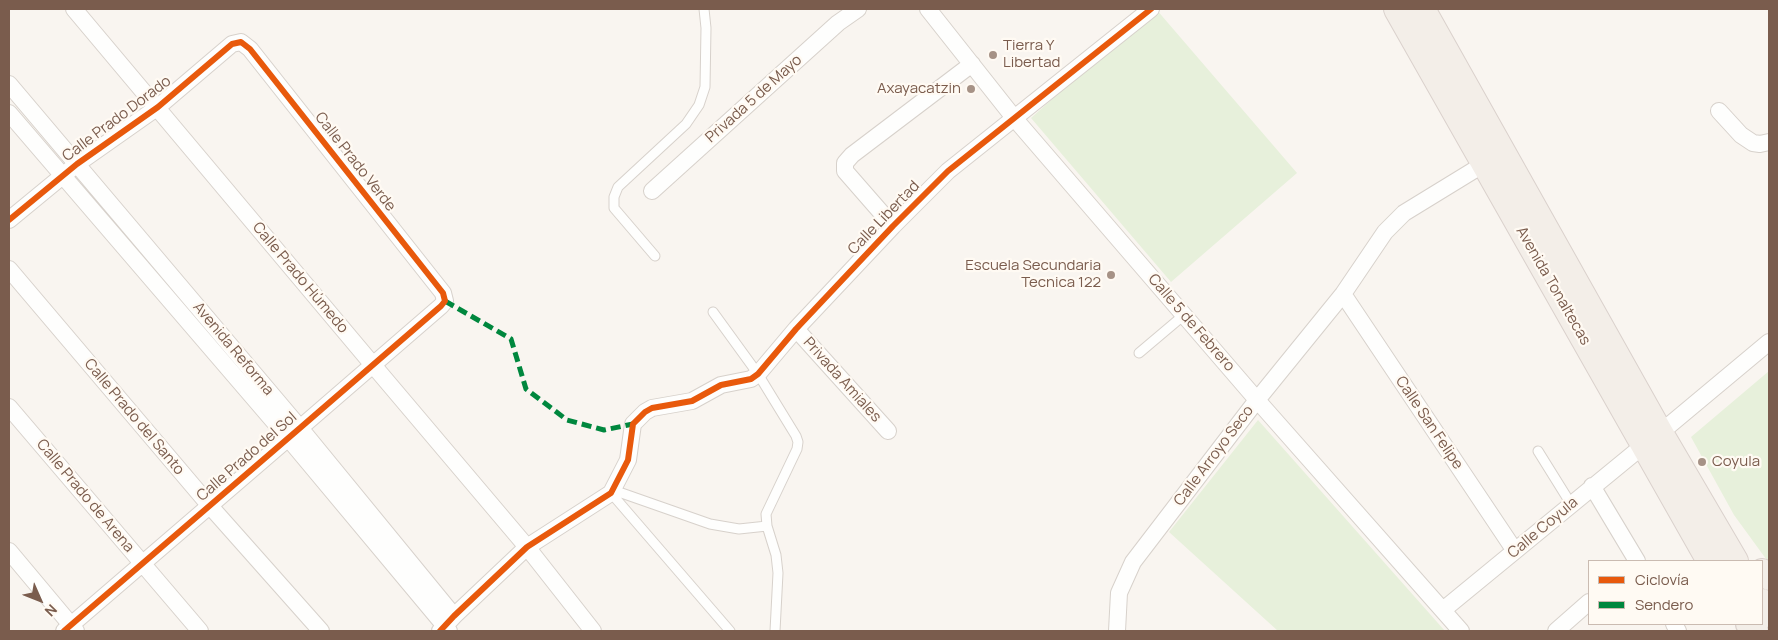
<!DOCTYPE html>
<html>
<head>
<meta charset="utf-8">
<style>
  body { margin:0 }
  #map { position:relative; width:1778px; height:640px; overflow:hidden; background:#f9f5f0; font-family:Manrope,sans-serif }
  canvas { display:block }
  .frame { position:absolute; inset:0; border:10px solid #7a5c4d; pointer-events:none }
  .legend { position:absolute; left:1588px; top:560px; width:175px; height:65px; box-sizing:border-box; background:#fffaf3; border:1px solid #cabbb1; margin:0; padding:6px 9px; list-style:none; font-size:15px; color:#7a5c4d }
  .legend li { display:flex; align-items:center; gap:10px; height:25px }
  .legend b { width:25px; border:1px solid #cabbb1 }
  .north { position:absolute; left:15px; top:575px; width:50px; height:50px; -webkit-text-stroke:4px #fffaf3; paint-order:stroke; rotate:134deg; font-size:14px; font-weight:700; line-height:20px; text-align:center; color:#7a5c4d }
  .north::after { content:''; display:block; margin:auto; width:18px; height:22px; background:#7a5c4d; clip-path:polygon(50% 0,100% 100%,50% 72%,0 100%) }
</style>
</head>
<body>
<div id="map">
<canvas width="1778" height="640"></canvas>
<div class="frame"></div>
<ul class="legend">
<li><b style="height:6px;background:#e8590c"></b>Ciclovía</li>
<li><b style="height:6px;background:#00873e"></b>Sendero</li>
</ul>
<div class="north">N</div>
</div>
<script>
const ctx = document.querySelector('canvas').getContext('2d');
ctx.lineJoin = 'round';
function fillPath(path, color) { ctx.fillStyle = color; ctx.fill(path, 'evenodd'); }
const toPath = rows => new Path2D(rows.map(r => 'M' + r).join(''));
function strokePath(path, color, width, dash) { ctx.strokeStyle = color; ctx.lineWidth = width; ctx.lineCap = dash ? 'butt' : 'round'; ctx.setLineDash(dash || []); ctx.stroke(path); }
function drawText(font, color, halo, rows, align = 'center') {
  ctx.font = font + ' Manrope,sans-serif'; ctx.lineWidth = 4.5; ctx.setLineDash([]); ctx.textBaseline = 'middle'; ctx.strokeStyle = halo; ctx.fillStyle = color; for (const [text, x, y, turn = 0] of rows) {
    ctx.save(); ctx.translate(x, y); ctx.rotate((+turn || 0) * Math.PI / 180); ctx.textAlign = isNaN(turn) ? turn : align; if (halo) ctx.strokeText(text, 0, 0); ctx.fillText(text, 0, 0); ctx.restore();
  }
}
const green = toPath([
  [1153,9,1156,9,1297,173,1171,282,1031,118],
  [1769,371,1769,563,1734,515,1691,437],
  [1258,420,1445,631,1278,631,1169,532]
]);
const service = toPath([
  [655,256,614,208,614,197,618,187,686,124,699,105,705,87,706,28,704,9],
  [713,312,758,374,796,436,798,442,797,449,766,514,767,526,776,555,778,573,775,631],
  [1139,353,1184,315],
  [1538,451,1571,504],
  [613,490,710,524,739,529,767,526],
  [611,493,730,631]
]);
const minor = toPath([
  [74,9,373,365,527,547,593,631],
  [928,9,1015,119,1257,400,1461,631],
  [9,84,300,428,454,616],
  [1719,111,1741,135,1753,143,1760,144,1769,142],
  [9,113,288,438,449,631],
  [652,191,838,23,858,9],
  [9,220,77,164,158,107,232,44,241,42,250,49,443,293,445,301,441,306,300,428,64,631],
  [893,226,845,171,845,163,852,155,972,64],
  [9,269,210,506,321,631],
  [1343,294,1515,551],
  [796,329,888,431],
  [9,407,200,631],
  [1660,433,1769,342],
  [1592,486,1637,561],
  [9,551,76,631],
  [1443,610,1644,445],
  [1674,624,1678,631],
  [440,631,454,616,527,547,611,493,628,460,633,424,645,412,652,408,692,401,721,385,751,379,758,374,796,329,893,226,948,171,1151,9],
  [1117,631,1119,593,1133,562,1257,400,1343,294,1385,232,1404,213,1484,164],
  [1556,631,1589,602]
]);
const primary = toPath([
  [1397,9,1710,561],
  [1422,9,1660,433,1735,561],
  [1762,572,1769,577],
  [1762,602,1769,614],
  [1749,624,1755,631]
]);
const quiet = toPath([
  [445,301,511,339,526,389,567,420,604,430,633,424]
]);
const cycleway = toPath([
  [9,220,77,164,158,107,232,44,241,42,250,49,443,293,445,301,441,306,300,428,64,631],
  [440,631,454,616,527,547,611,493,628,460,633,424,645,412,652,408,692,401,721,385,751,379,758,374,796,329,893,226,948,171,1151,9]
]);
const markers = [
  [993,55,5,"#a69286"],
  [971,89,5,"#a69286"],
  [1111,275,5,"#a69286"],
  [1702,462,5,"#a69286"]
];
const poiNames = [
  ["Tierra Y",1003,46],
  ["Libertad",1003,63],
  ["Axayacatzin",961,89,"right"],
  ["Escuela Secundaria",1101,266,"right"],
  ["Tecnica 122",1101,283,"right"],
  ["Coyula",1712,462]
];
const streetNames = [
  ["Privada 5 de Mayo",754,99,-42],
  ["Calle Prado Dorado",117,119,-37],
  ["Calle Prado Verde",355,162,52],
  ["Calle Libertad",884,218,-46],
  ["Calle Prado Húmedo",300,278,50],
  ["Avenida Tonaltecas",1553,286,60],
  ["Calle 5 de Febrero",1191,323,49],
  ["Avenida Reforma",233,349,50],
  ["Privada Amiales",842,380,48],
  ["Calle Prado del Santo",134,417,50],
  ["Calle San Felipe",1429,423,56],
  ["Calle Arroyo Seco",1214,456,-53],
  ["Calle Prado del Sol",247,457,-41],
  ["Calle Prado de Arena",85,496,50],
  ["Calle Coyula",1543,528,-40]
];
fillPath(green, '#e7f0db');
strokePath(service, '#d7d1cb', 11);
strokePath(minor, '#d7d1cb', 18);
strokePath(primary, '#dad1cc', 28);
strokePath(service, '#fefefd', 9);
strokePath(minor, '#fefefd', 16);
strokePath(primary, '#f3eee8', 26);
strokePath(quiet, '#00873e', 5, [10, 5]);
strokePath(cycleway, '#e8590c', 6);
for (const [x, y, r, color] of markers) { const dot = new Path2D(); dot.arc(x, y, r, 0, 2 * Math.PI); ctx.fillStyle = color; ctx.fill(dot); strokePath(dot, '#fffaf3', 2); }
drawText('15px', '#7a5c4d', '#fffaf3', poiNames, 'left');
drawText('15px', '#7a5c4d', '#fffaf3', streetNames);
</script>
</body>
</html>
